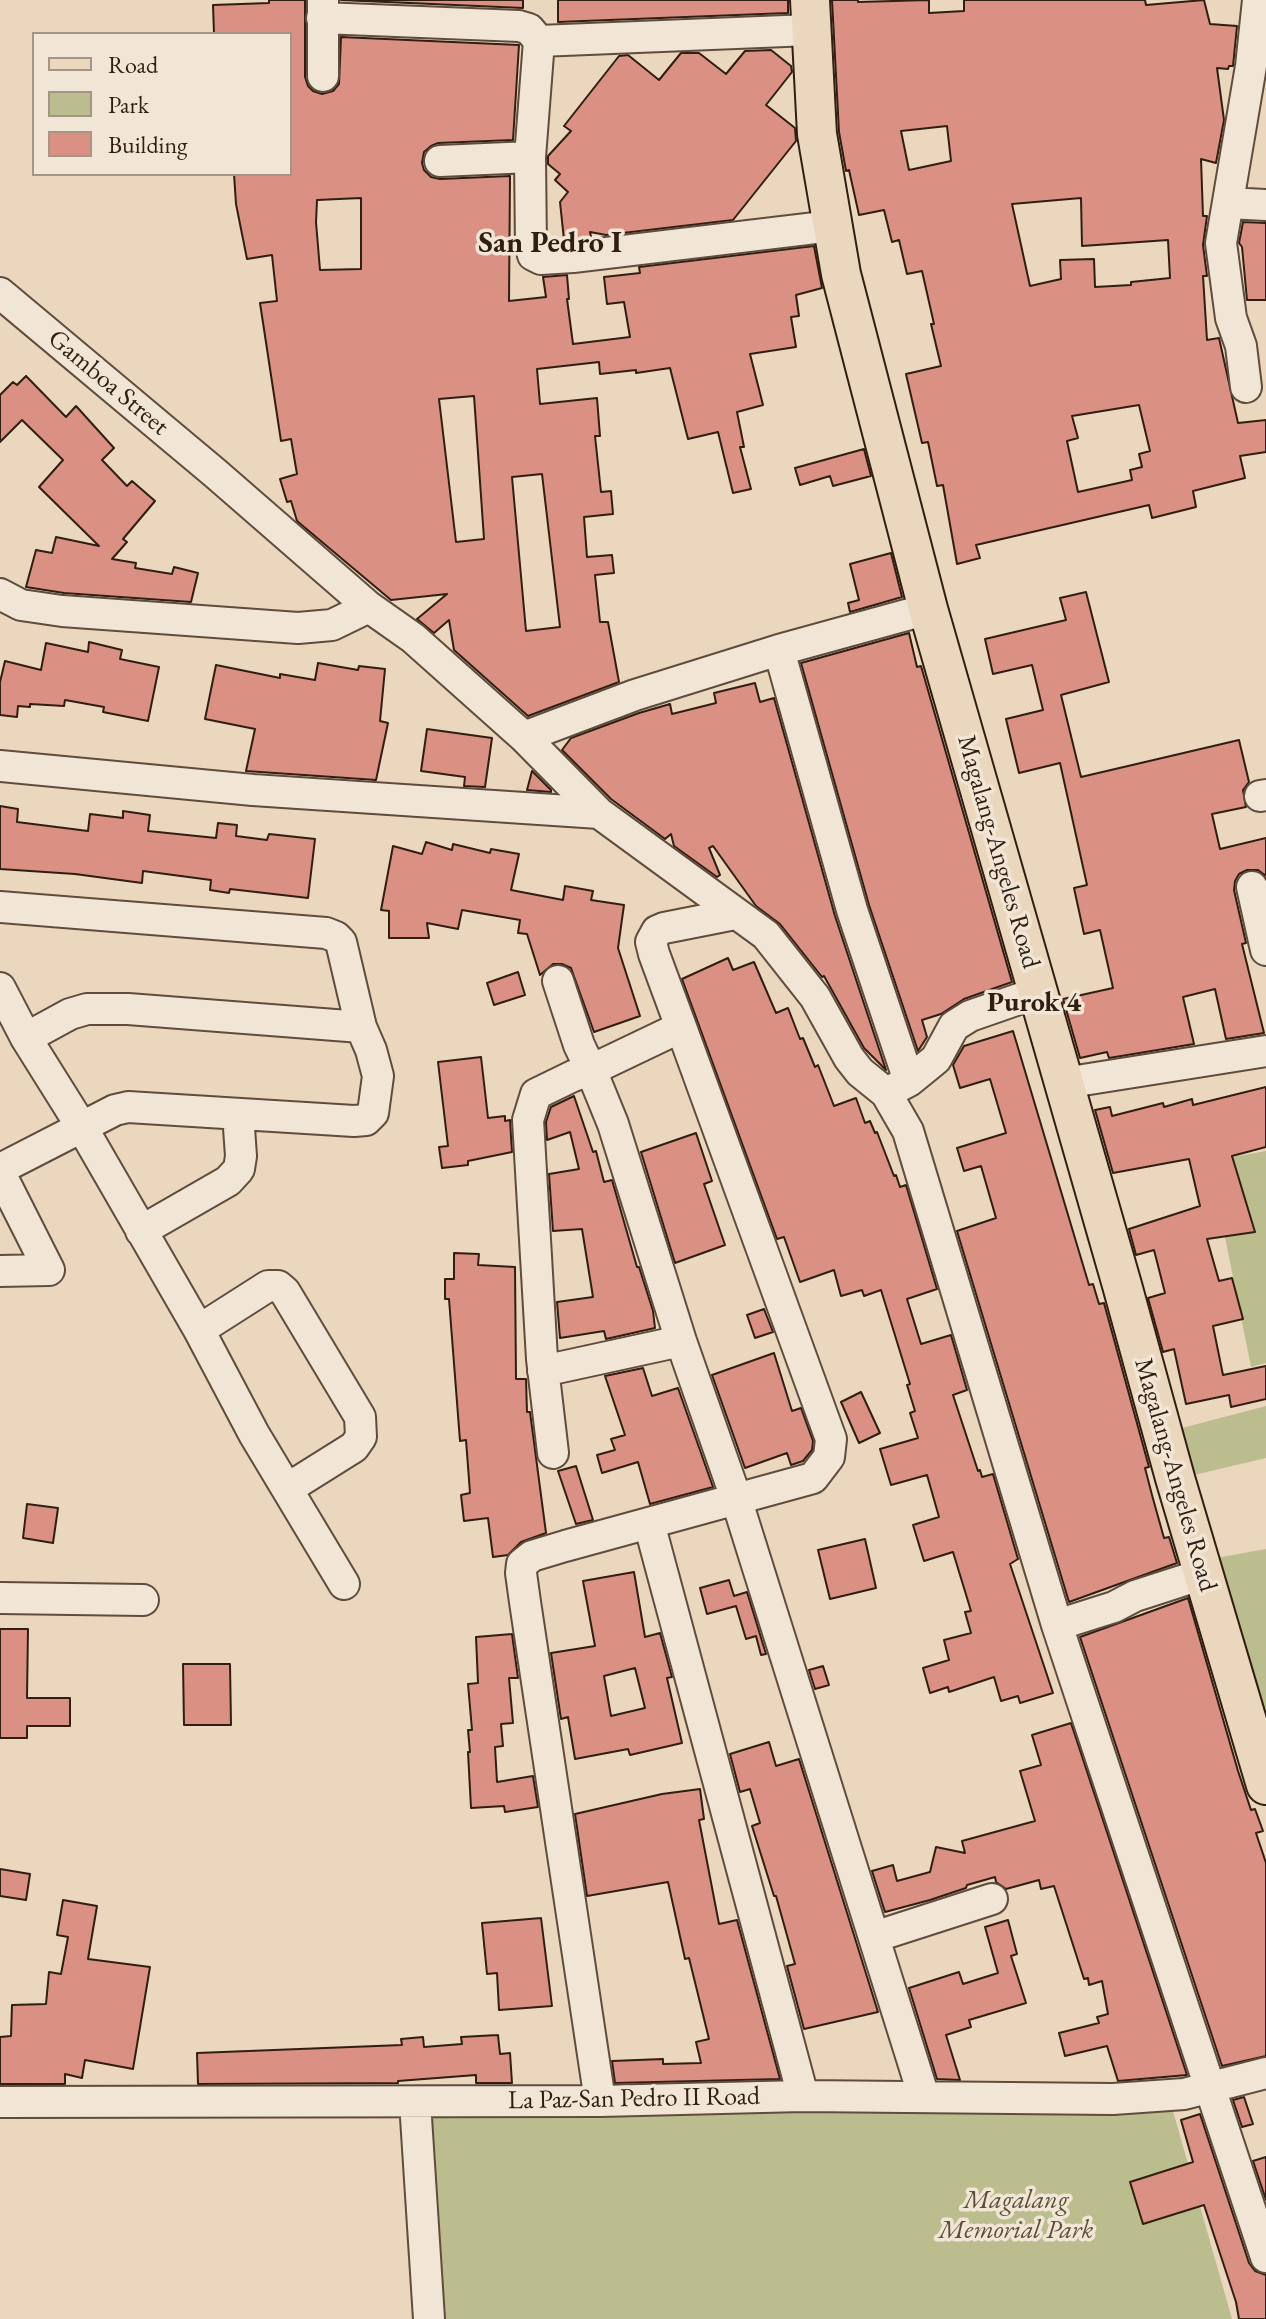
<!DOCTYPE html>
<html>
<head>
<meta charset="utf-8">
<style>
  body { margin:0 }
  #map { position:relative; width:1266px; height:2319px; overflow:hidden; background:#ead7be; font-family:"EB Garamond",serif }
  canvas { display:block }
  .legend { position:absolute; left:32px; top:32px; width:260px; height:144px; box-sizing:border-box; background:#f1e5d5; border:2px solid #a49587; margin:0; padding:10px 14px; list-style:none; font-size:24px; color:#311e12 }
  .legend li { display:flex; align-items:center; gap:16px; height:40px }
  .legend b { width:40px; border:2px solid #a49587 }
</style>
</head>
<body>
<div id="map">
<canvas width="1266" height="2319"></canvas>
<ul class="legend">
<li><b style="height:10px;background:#ead7be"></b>Road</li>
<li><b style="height:22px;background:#bbbd8e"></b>Park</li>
<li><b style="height:22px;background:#da9083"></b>Building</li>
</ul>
</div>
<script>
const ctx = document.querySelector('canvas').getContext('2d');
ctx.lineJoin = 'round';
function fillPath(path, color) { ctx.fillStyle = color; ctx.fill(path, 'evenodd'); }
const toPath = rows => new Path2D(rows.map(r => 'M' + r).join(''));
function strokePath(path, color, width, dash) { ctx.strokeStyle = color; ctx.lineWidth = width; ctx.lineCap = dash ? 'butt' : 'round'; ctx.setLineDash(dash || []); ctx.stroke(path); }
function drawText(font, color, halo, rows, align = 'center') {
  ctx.font = font + ' "EB Garamond",serif'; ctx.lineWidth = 7; ctx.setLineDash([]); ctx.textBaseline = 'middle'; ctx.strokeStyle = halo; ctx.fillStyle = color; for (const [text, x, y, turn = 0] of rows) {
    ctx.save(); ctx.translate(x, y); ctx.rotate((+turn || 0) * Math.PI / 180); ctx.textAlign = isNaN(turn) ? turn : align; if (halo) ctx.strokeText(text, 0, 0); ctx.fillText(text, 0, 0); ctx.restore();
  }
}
const green = toPath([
  [1266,1151,1266,1363,1251,1367,1211,1167,1227,1158],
  [1266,1406,1266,1458,1194,1475,1182,1428],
  [1266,1549,1266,1722,1216,1558],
  [1173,2111,1232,2319,441,2319,426,2115]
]);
const building = toPath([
  [269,0,305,0,305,77,308,86,313,91,322,94,333,91,339,84,341,37,519,45,513,140,438,143,431,146,424,152,422,163,424,170,431,177,440,179,510,176,509,301,546,297,543,277,567,275,569,299,567,299,573,344,630,337,624,302,607,304,604,277,640,273,639,267,814,246,822,288,796,295,799,316,791,317,796,347,750,354,763,405,737,412,744,447,740,447,751,489,733,493,718,432,688,439,670,368,636,373,636,370,600,374,599,362,537,369,540,404,597,398,600,436,595,436,601,492,611,491,613,514,584,517,587,557,612,555,614,573,595,575,600,622,608,622,619,682,528,716,454,650,449,620,434,633,417,619,447,594,391,600,297,521,291,501,287,502,280,479,297,474,291,439,281,441,260,303,277,301,272,255,247,259,236,204,234,174,290,174,290,34,214,34,213,5,269,3,269,0],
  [361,198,361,269,320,270,316,222,317,200,361,198],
  [474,396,484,539,456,542,439,399,474,396],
  [542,474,560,627,526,631,512,477,542,474],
  [341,0,523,0,523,8,341,0],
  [558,0,788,0,788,13,558,22,558,0],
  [832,0,858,0,858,2,929,0,929,13,964,11,964,0,1145,0,1146,5,1204,0,1210,24,1237,26,1233,66,1229,66,1228,69,1217,68,1224,120,1216,163,1201,159,1203,216,1207,216,1203,245,1207,276,1203,276,1207,340,1219,338,1238,423,1266,420,1266,452,1240,456,1245,478,1193,491,1196,507,1152,518,1149,505,976,545,980,558,957,564,943,485,937,486,928,442,922,443,906,374,941,366,931,324,934,324,922,271,907,274,899,240,892,242,884,210,859,215,849,170,846,171,839,132,832,0],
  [947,126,951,161,909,170,901,131,947,126],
  [1081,198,1082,246,1168,240,1170,278,1131,282,1131,285,1095,287,1094,259,1060,260,1061,279,1030,286,1012,204,1081,198],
  [1139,405,1150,451,1139,454,1142,467,1130,470,1132,480,1078,492,1067,441,1078,438,1072,416,1139,405],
  [771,50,791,66,792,72,766,105,795,128,796,141,733,220,606,235,590,232,591,237,564,240,560,202,568,192,555,180,560,174,548,164,548,156,571,131,564,126,619,56,628,55,659,80,681,53,699,53,726,74,745,51,771,50],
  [1243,222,1266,223,1266,300,1247,300,1242,247,1239,243,1243,222],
  [26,376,66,417,76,406,114,448,102,460,127,486,132,481,155,501,123,539,127,542,112,559,136,563,135,568,172,574,174,567,198,573,191,602,64,593,26,587,36,550,52,553,56,537,99,546,39,487,63,460,22,420,0,442,0,395,13,382,17,385,26,376],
  [864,449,871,476,833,486,830,476,800,485,795,468,864,449],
  [891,553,902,597,850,612,848,603,859,600,850,564,891,553],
  [1086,592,1109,682,1061,695,1081,777,1239,740,1249,782,1243,790,1246,807,1212,814,1220,849,1266,838,1266,876,1258,870,1247,870,1239,874,1235,881,1234,890,1246,943,1242,944,1264,1033,1226,1039,1215,989,1183,997,1194,1044,1109,1058,1107,1052,1080,1058,1063,999,1113,988,1100,930,1084,934,1074,888,1087,885,1060,763,1019,773,1006,719,1043,710,1032,665,993,674,985,639,1066,620,1060,598,1086,592],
  [909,633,917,667,921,666,1012,982,964,999,941,1014,922,1020,927,1037,918,1051,869,905,801,663,909,633],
  [89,642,122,650,120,659,159,667,148,721,103,712,104,707,65,700,64,706,30,704,30,707,18,706,17,717,0,715,0,682,5,661,41,670,46,643,88,652,89,642],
  [318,663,358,670,359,666,385,669,380,721,388,723,376,780,246,771,255,729,205,719,216,665,280,678,280,674,315,680,318,663],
  [755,683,760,702,774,698,835,916,886,1070,864,1048,824,976,822,977,780,924,756,906,713,846,709,848,720,875,717,877,674,846,671,834,665,839,611,799,562,750,571,738,639,713,670,704,672,714,716,703,714,693,755,683],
  [427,729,492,738,485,787,464,786,465,777,421,771,427,729],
  [532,771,551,790,551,792,527,790,532,771],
  [0,806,18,809,17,822,88,831,90,814,123,818,123,811,150,815,148,831,216,838,218,823,237,825,236,836,267,840,269,834,315,839,308,898,230,889,229,893,210,890,211,880,143,871,142,883,75,874,0,869,0,806],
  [426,842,452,850,453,844,490,853,491,849,519,854,511,890,563,900,565,886,593,891,591,900,624,905,618,948,640,1016,594,1032,571,968,562,964,553,964,540,975,527,934,518,933,520,920,462,910,458,929,427,923,429,938,389,938,389,911,381,910,393,846,422,854,426,842],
  [728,958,733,970,754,962,776,1013,788,1008,800,1039,803,1038,815,1067,818,1065,834,1106,856,1098,865,1123,870,1121,875,1133,877,1132,894,1176,896,1175,900,1187,906,1185,937,1289,907,1299,921,1344,951,1335,967,1390,953,1395,978,1471,980,1470,982,1477,993,1474,1018,1559,1010,1564,1053,1693,1020,1703,1018,1696,1001,1701,994,1677,949,1692,948,1687,930,1693,923,1668,949,1660,944,1640,971,1633,965,1612,971,1611,953,1552,924,1561,913,1525,939,1517,927,1475,891,1485,880,1449,918,1438,910,1413,915,1411,907,1385,910,1384,881,1290,864,1296,862,1290,841,1296,834,1270,800,1282,784,1237,777,1239,682,979,728,958],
  [518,972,525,995,494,1005,487,983,518,972],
  [1013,1031,1089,1285,1093,1284,1099,1304,1104,1303,1149,1467,1145,1468,1152,1495,1164,1538,1169,1537,1177,1563,1069,1602,957,1231,996,1218,981,1166,964,1171,957,1148,1006,1133,990,1079,960,1088,953,1065,964,1046,1013,1031],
  [481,1057,488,1118,505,1116,505,1121,510,1120,512,1152,468,1161,468,1165,442,1168,439,1147,448,1146,438,1062,481,1057],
  [1266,1087,1266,1147,1232,1156,1255,1232,1207,1239,1219,1281,1232,1278,1243,1319,1213,1326,1223,1375,1266,1366,1266,1399,1231,1407,1229,1395,1186,1404,1174,1349,1163,1352,1148,1298,1165,1293,1154,1250,1136,1255,1129,1229,1200,1206,1189,1159,1113,1173,1095,1110,1110,1107,1112,1116,1163,1103,1164,1107,1192,1099,1193,1105,1266,1087],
  [574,1096,593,1152,596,1151,604,1182,612,1180,637,1267,639,1267,653,1311,655,1328,606,1339,604,1331,560,1338,557,1302,593,1297,582,1229,553,1231,549,1174,579,1169,570,1132,547,1140,546,1122,551,1107,574,1096],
  [696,1133,712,1181,704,1184,725,1245,675,1263,641,1152,696,1133],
  [454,1253,479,1254,478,1265,515,1267,516,1379,526,1379,527,1412,530,1412,546,1533,521,1542,508,1555,493,1557,488,1518,464,1521,461,1495,470,1493,466,1440,460,1441,449,1299,445,1299,445,1279,454,1279,454,1253],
  [764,1309,773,1332,755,1338,747,1315,764,1309],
  [774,1353,792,1411,801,1408,813,1441,812,1450,803,1461,791,1465,787,1453,745,1468,712,1375,774,1353],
  [643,1368,652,1396,678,1388,713,1487,650,1504,638,1462,602,1473,597,1455,615,1450,611,1439,625,1435,605,1376,643,1368],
  [861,1392,880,1433,859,1443,841,1402,861,1392],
  [576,1466,593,1520,576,1524,558,1471,576,1466],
  [27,1504,58,1508,53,1543,23,1538,27,1504],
  [865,1539,876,1588,830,1599,818,1550,865,1539],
  [634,1572,645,1637,660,1633,672,1677,667,1678,682,1743,630,1755,628,1749,575,1759,568,1717,561,1719,551,1653,595,1646,583,1581,634,1572],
  [635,1668,645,1708,611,1716,604,1676,635,1668],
  [729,1580,734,1596,747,1592,766,1654,761,1655,756,1636,746,1639,736,1606,707,1614,700,1588,729,1580],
  [1188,1598,1238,1771,1251,1810,1255,1809,1263,1831,1256,1833,1266,1863,1266,2056,1222,2066,1080,1637,1188,1598],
  [0,1629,28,1629,27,1698,70,1698,70,1726,27,1726,27,1738,0,1738,0,1629],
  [512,1634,518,1678,509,1678,513,1723,501,1724,503,1746,495,1747,497,1782,533,1776,538,1807,505,1812,504,1806,471,1808,468,1752,470,1752,468,1730,472,1730,468,1684,478,1683,476,1637,512,1634],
  [183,1664,230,1664,231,1725,184,1725,183,1664],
  [823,1666,829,1685,815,1689,809,1670,823,1666],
  [1071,1723,1187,2075,1118,2081,1107,2046,1065,2056,1059,2033,1099,2023,1097,2017,1108,2014,1102,1981,1089,1985,1088,1978,1084,1979,1054,1886,1041,1889,1039,1880,1006,1889,996,1882,995,1877,967,1885,966,1888,930,1900,885,1912,872,1871,893,1865,897,1881,930,1872,936,1847,965,1853,962,1841,1035,1821,1020,1771,1041,1765,1032,1735,1071,1723],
  [769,1742,776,1766,799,1759,878,2012,804,2029,787,1966,795,1964,776,1896,774,1896,752,1826,760,1823,750,1789,740,1792,730,1754,769,1742],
  [700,1789,704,1819,699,1820,719,1924,737,1920,780,2079,615,2083,612,2061,663,2059,663,2064,701,2063,696,2042,709,2039,689,1958,685,1959,668,1882,587,1896,575,1814,662,1794,700,1789],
  [0,1869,30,1874,26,1900,0,1896,0,1869],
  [63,1900,97,1906,88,1959,150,1967,133,2069,85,2060,82,2078,65,2074,65,2084,0,2084,0,2037,11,2036,12,2005,46,2004,49,1972,61,1974,68,1937,57,1935,63,1900],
  [541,1918,552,2006,499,2010,497,1973,487,1974,482,1923,541,1918],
  [1008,1920,1017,1954,1011,1956,1026,2003,969,2020,971,2027,946,2035,960,2080,937,2079,909,1988,959,1972,963,1984,998,1973,985,1927,1008,1920],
  [498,2035,500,2054,510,2053,512,2083,476,2083,476,2075,398,2081,398,2083,198,2084,197,2053,402,2045,401,2039,423,2037,424,2047,462,2044,461,2037,498,2035],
  [1244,2097,1253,2124,1242,2127,1233,2100,1244,2097],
  [1200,2114,1249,2263,1255,2271,1266,2275,1266,2319,1239,2319,1236,2302,1204,2205,1143,2224,1130,2182,1193,2162,1181,2120,1200,2114],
  [1266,2157,1266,2200,1253,2161,1266,2157]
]);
const minor = toPath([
  [323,0,323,76],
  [322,18,519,26,529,29,539,41],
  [810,30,539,41,530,157,531,247,533,255,541,259,573,257,832,226],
  [440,161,530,157],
  [1228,203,1266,205],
  [0,293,215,473,369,607,413,638,524,737,599,813,766,935,815,997,849,1058,860,1072,886,1093,908,1131,1057,1625,1266,2257],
  [1246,387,1241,346,1231,318,1221,243,1251,66,1258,0],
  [0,594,21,605,62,611,298,628,332,625,369,607],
  [779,650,852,910,909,1081],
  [524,737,635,695,779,650,928,609],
  [0,766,253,790,599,813],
  [1260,796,1266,795],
  [1252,887,1266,950],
  [0,907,326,933,336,937,341,942,361,1027,371,1050,378,1076,373,1113,366,1120,354,1121,128,1107,115,1110,0,1169],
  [558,981,579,1045,591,1070,681,1027,654,954,651,942,657,931,664,928,735,914],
  [0,988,26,1038,83,1129,199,1330,254,1434,344,1584],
  [26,1038,70,1014,87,1009,128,1009,361,1027],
  [1064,1083,1266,1051],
  [894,1089,909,1081,936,1059,954,1026,970,1016,1039,992],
  [0,1173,49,1270,0,1271],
  [141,1231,228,1181,239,1169,241,1156,238,1114],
  [199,1330,268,1286,278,1286,285,1292,360,1417,361,1437,354,1447,287,1489],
  [543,1371,681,1341],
  [553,1453,542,1359,528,1120,536,1094,573,1076,591,1070,613,1124,681,1341,736,1498,924,2097],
  [649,1523,803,2096],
  [0,1598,143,1600],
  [1057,1625,1114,1607,1135,1596,1203,1574],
  [874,1937,992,1899],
  [600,2101,525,1602,521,1573,522,1564,532,1556,565,1546,813,1478,829,1457,831,1439,681,1027],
  [0,2102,600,2101,803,2096,1113,2099,1184,2094,1266,2073],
  [415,2102,429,2319]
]);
const major = toPath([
  [810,0,817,134,841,274,928,609,1122,1285,1175,1478,1266,1785]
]);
const streetNames = [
  ["Gamboa Street",108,383,40],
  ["Magalang-Angeles Road",998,852,74],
  ["Magalang-Angeles Road",1175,1475,74],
  ["La Paz-San Pedro II Road",634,2099,-1]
];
const parkNames = [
  ["Magalang",1016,2201],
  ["Memorial Park",1016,2231]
];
const neighbourhoodNames = [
  ["Purok 4",1034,1003]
];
const quarterNames = [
  ["San Pedro I",550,244]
];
fillPath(green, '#bbbd8e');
fillPath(building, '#da9083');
strokePath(building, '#311e12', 2);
strokePath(minor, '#5f4c3d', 34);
strokePath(major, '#311e12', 42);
strokePath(minor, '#f1e5d5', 30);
strokePath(major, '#ead7be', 38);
drawText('26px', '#311e12', '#f1e5d5', streetNames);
drawText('italic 26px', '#5a4e37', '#f1e5d5', parkNames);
drawText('bold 28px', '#311e12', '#f1e5d5', neighbourhoodNames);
drawText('bold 30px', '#311e12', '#f1e5d5', quarterNames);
</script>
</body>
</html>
